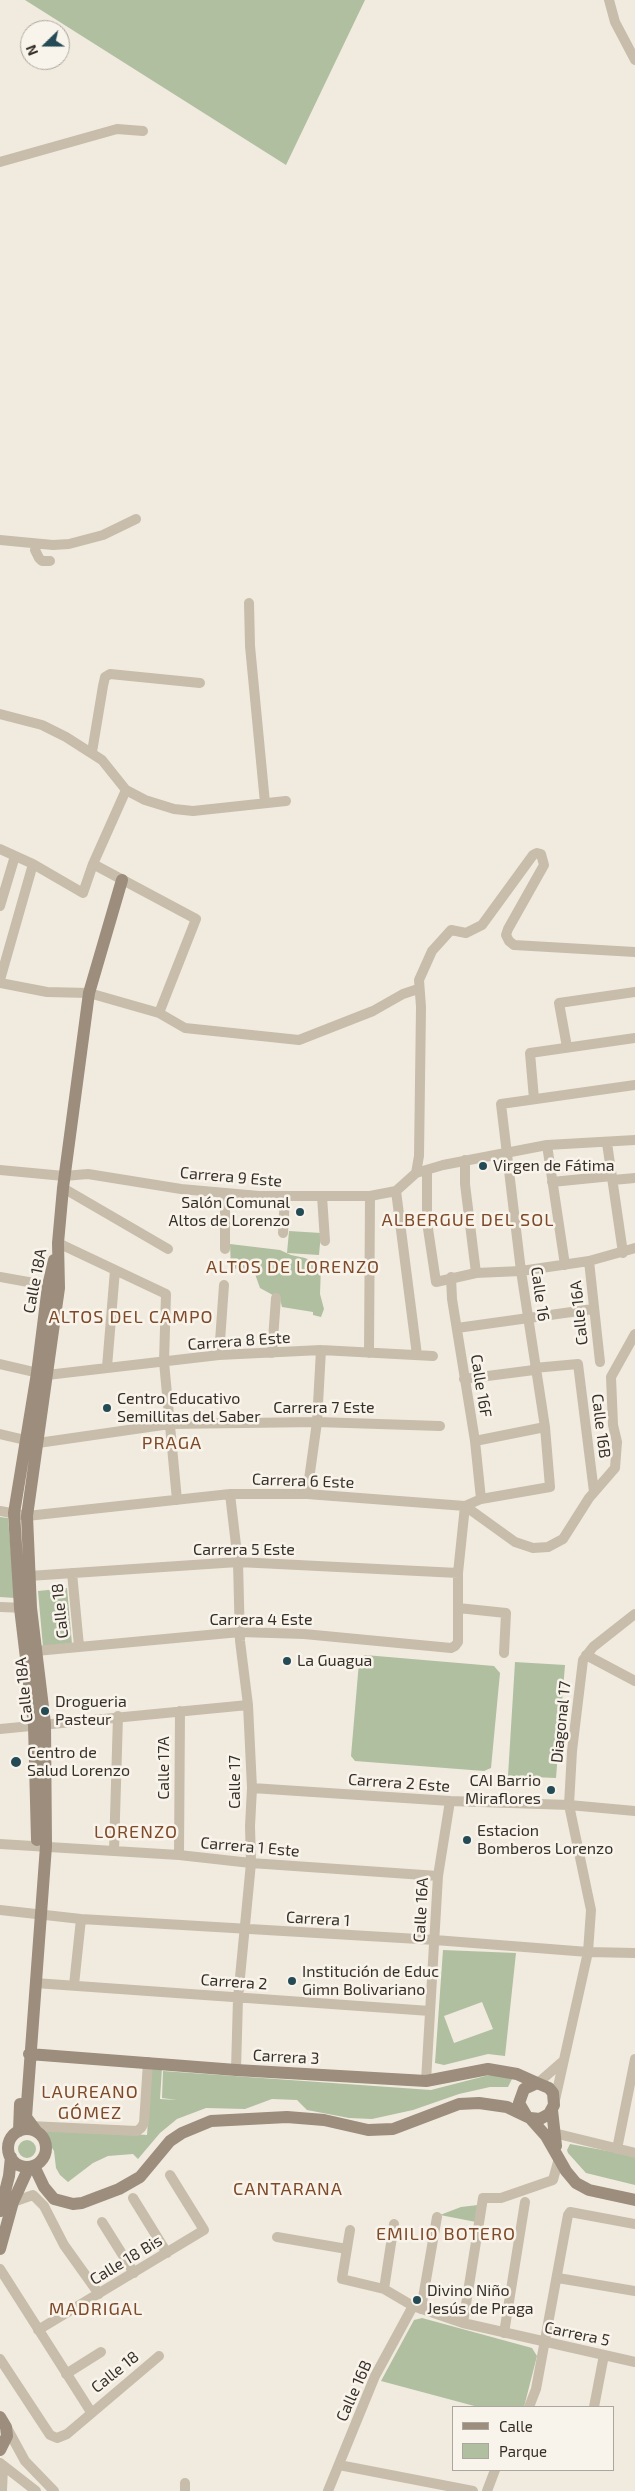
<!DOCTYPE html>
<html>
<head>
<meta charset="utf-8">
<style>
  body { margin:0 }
  #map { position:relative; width:635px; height:2491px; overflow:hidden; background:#f1ebdf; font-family:"Exo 2",sans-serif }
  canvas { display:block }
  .legend { position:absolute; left:452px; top:2406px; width:162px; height:65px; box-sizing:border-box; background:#f9f4eb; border:1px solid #aba69e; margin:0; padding:6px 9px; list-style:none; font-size:15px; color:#37302a }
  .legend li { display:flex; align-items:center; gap:10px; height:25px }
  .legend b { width:25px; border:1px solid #aba69e }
  .north { position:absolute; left:20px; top:20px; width:50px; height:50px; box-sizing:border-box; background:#f9f4eb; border:1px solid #aba69e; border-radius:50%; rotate:248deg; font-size:14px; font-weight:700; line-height:20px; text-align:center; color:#37302a }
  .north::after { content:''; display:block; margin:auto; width:18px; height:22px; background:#234a55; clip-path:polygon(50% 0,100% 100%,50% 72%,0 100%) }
</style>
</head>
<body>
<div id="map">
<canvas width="635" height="2491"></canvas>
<ul class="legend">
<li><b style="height:6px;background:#9c8d7d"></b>Calle</li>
<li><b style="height:14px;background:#b0bfa0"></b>Parque</li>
</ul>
<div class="north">N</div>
</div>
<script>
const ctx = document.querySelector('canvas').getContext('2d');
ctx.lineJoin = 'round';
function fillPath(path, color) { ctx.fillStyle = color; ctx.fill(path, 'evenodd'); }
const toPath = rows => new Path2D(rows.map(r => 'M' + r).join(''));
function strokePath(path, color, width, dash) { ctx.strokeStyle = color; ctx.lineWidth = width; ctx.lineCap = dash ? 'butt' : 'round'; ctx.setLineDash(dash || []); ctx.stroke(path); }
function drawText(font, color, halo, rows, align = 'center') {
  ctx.font = font + ' "Exo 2",sans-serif'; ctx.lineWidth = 5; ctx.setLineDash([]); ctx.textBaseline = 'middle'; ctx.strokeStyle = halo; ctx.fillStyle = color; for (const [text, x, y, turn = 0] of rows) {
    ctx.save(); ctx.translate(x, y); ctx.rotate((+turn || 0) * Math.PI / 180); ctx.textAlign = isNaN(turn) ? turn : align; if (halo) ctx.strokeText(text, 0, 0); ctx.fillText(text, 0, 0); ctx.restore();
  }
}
const green = toPath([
  [25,0,365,0,286,165],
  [289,1231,321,1233,319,1255,287,1253],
  [230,1244,280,1250,291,1255,305,1258,321,1266,320,1294,324,1309,321,1317,313,1315,313,1312,282,1307,280,1299,260,1288,255,1274,243,1268,231,1269],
  [0,1517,8,1518,15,1598,0,1597],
  [67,1588,72,1644,43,1647,38,1591],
  [365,1655,494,1666,500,1673,491,1768,484,1771,355,1761,351,1756,359,1662],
  [515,1662,565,1665,556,1778,508,1776],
  [443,1950,516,1953,505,2056,488,2054,444,2065,435,2063],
  [482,2002,493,2029,454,2043,444,2016],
  [152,2067,162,2068,160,2099,177,2100,162,2098,163,2071,431,2090,493,2074,512,2079,508,2087,490,2087,459,2094,413,2110,372,2119,349,2118,307,2110,297,2100,272,2099,245,2109,206,2108,177,2119,160,2133,138,2159,133,2154,108,2156,93,2163,68,2182,60,2175,56,2168,54,2151,43,2134,44,2128,147,2135],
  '18 2149a9 9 0 1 1 18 0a9 9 0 1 1-18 0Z',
  [570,2144,635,2156,635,2185,586,2173,568,2153,567,2150],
  [478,2205,476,2222,440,2215,461,2207],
  [422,2318,532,2348,537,2356,524,2407,478,2407,381,2381,414,2320]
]);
const street = toPath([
  [609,0,615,22,635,60],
  [0,162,117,129,143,131],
  [0,540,53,545,69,544,103,535,136,519],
  [37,544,35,550,39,558,42,561,50,561],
  [249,603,250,646,265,803],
  [0,714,42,725,66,737,102,760,126,790,145,800,174,809,193,811,286,801],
  [92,752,103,686,105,677,110,674,200,683],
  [0,849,33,864,83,893,93,864,126,790],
  [93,864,196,919,159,1013],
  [0,906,15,856],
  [0,980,33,864],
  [0,983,47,992,89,993,159,1013,185,1028,299,1040,373,1011,403,994,418,989],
  [567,1047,559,1003,635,992],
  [534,1099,530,1053,635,1038],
  [607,1143,623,1253],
  [547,1145,565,1265],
  [465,1160,465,1184,476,1273],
  [0,1170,64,1176,88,1174,181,1189,259,1196,370,1196,396,1191,416,1173,443,1165,547,1145,635,1140],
  [427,1170,427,1222,436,1282,476,1273,521,1271,589,1261,635,1248],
  [416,1173,419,1156,421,1007,419,980,432,951,451,930,466,933,482,925,533,855,537,853,541,854,544,865,508,929,506,935,509,941,514,945,635,952],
  [613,1180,635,1178],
  [552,1182,612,1176],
  [63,1188,168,1249],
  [396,1191,417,1355],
  [225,1193,225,1249],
  [322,1196,325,1241],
  [283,1233,285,1196],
  [58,1243,166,1294,164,1362,177,1500],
  [589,1261,600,1362],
  [0,1277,56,1287],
  [451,1277,452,1299,475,1441,481,1499],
  [457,1328,593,1309],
  [272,1353,276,1298],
  [369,1353,370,1196],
  [219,1355,224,1285],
  [0,1364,47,1375,219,1355,321,1350,433,1356],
  [107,1367,115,1270],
  [534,1368,578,1364,594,1492],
  [464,1379,534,1370],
  [0,1434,38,1443,170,1424,317,1422,440,1426],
  [475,1441,545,1427],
  [230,1494,238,1562,240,1641,248,1705,252,1788,250,1826,251,1863,238,1998,236,2070],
  [307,1494,317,1422,321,1350],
  [465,1506,481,1499,550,1487,545,1427,521,1271,501,1104,635,1085],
  [0,1511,27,1516,230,1494,307,1494,465,1506,515,1542,533,1548,548,1547,563,1539,589,1498,615,1468,617,1442,613,1425,611,1377,635,1334],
  [72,1573,79,1646],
  [29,1576,238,1562,458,1573],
  [0,1607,26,1608],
  [458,1608,506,1613,504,1653],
  [36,1651,240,1632,304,1634,451,1648,455,1646,458,1642,458,1573,465,1506],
  [586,1655,635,1681],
  [0,1729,248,1705],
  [252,1788,450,1801,569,1805,635,1811],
  [0,1844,179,1855,251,1863,438,1876],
  [114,1851,118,1716],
  [179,1855,180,1711],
  [0,1910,81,1919,435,1940,588,1952,635,1953],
  [35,1983,430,2011],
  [74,1985,81,1919],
  [426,2081,438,1876,450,1801],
  [538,2083,562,2062],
  [555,2100,588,1952,591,1910,569,1805,572,1751,583,1660,593,1647,635,1614],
  [30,2126,137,2131,141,2128,144,2123,148,2062],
  [554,2133,635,2153],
  [617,2149,635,2059],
  [133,2198,167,2253],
  [13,2202,33,2195,44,2206,64,2245,99,2294],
  [102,2222,134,2273],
  [350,2230,342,2279,384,2289,413,2306,463,2323,635,2362],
  [277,2237,347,2249],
  [0,2269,91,2412],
  [558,2278,635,2291],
  [384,2289,394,2224],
  [421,2309,437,2217],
  [463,2323,483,2198,501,2198,553,2180,559,2158],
  [38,2330,204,2230,170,2175],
  [504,2333,525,2202],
  [0,2359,50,2435,57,2438,67,2434,159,2356],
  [66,2374,101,2352],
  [529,2407,536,2389,568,2215,570,2212,635,2224],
  [594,2407,604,2355],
  [7,2428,25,2461,54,2491],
  [0,2463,36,2491],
  [339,2465,473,2491],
  [2,2491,3,2466],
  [185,2491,185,2483],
  [328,2491,375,2376,413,2306],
  [487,2491,495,2470]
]);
const secondary = toPath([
  [37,1840,34,1725,20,1608,14,1513,37,1373,48,1286,54,1260],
  [29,2054,236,2070,426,2081,488,2069,517,2074,537,2083],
  [552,2110,556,2146],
  [530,2118,546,2136,566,2171,576,2183,589,2190,635,2200],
  '8 2148a19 19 0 1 1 38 0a19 19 0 1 1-38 0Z',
  [19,2131,20,2104],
  [37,2132,26,2117,46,1846,45,1724,31,1608,27,1516,59,1288,58,1243,63,1188,89,993,122,880],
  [34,2166,44,2187,54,2199,73,2204,82,2203,119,2189,140,2177,170,2141,182,2133,211,2121,287,2117,324,2120,368,2130,393,2129,459,2104,479,2103,507,2107,530,2118,540,2119,549,2114,554,2105,553,2093,549,2088,537,2083,524,2089,519,2103,526,2115],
  [0,2211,9,2176,11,2157],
  [0,2249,13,2202,29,2167],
  [0,2417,6,2427,7,2436,0,2450]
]);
const markers = [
  [483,1166,5,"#234a55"],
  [300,1212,5,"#234a55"],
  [107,1408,5,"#234a55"],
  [287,1661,5,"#234a55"],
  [45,1711,5,"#234a55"],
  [16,1762,6,"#234a55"],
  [551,1790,5,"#234a55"],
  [467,1840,5,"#234a55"],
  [292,1981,5,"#234a55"],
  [417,2300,5,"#234a55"]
];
const poiNames = [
  ["Virgen de Fátima",493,1166],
  ["Salón Comunal",290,1203,"right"],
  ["Altos de Lorenzo",290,1221,"right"],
  ["Centro Educativo",117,1399],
  ["Semillitas del Saber",117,1417],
  ["La Guagua",297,1661],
  ["Drogueria",55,1702],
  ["Pasteur",55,1720],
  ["Centro de",27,1753],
  ["Salud Lorenzo",27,1771],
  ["CAI Barrio",541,1781,"right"],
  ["Miraflores",541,1799,"right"],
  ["Estacion",477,1831],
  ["Bomberos Lorenzo",477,1849],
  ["Institución de Educ",302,1972],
  ["Gimn Bolivariano",302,1990],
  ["Divino Niño",427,2291],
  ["Jesús de Praga",427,2309]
];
const streetNames = [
  ["Carrera 9 Este",231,1177,5],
  ["Calle 18A",35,1281,-79],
  ["Calle 16",540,1294,82],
  ["Calle 16A",579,1313,-96],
  ["Carrera 8 Este",239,1341,-4],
  ["Calle 16F",481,1386,81],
  ["Carrera 7 Este",324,1408],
  ["Calle 16B",601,1426,83],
  ["Carrera 6 Este",303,1481,2],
  ["Carrera 5 Este",244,1550],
  ["Calle 18",60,1611,-96],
  ["Carrera 4 Este",261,1620],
  ["Calle 18A",24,1690,-96],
  ["Diagonal 17",561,1722,-84],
  ["Calle 17A",164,1768,-90],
  ["Calle 17",235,1782,-90],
  ["Carrera 2 Este",399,1783,4],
  ["Carrera 1 Este",250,1847,5],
  ["Calle 16A",421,1910,-87],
  ["Carrera 1",318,1919,3],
  ["Carrera 2",234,1982,4],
  ["Carrera 3",286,2057,3],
  ["Calle 18 Bis",126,2260,-31],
  ["Carrera 5",577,2334,12],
  ["Calle 18",115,2372,-39],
  ["Calle 16B",354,2391,-66]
];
const neighbourhoodNames = [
  ["ALBERGUE DEL SOL",468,1220],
  ["ALTOS DE LORENZO",293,1267],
  ["ALTOS DEL CAMPO",131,1317],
  ["PRAGA",172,1443],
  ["LORENZO",136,1832],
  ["LAUREANO",90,2092],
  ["GÓMEZ",90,2113],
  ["CANTARANA",288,2189],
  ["EMILIO BOTERO",446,2234],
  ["MADRIGAL",96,2309]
];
fillPath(green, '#b0bfa0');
strokePath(street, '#c8bdab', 10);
strokePath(secondary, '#9c8d7d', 12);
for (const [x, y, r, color] of markers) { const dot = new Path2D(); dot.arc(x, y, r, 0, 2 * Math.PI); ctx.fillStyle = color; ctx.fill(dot); strokePath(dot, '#f9f4eb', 2); }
drawText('16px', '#37302a', '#f9f4eb', poiNames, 'left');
drawText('16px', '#37302a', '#f9f4eb', streetNames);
ctx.letterSpacing = '1px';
drawText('18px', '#7f4a29', '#f9f4eb', neighbourhoodNames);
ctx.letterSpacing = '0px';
</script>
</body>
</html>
